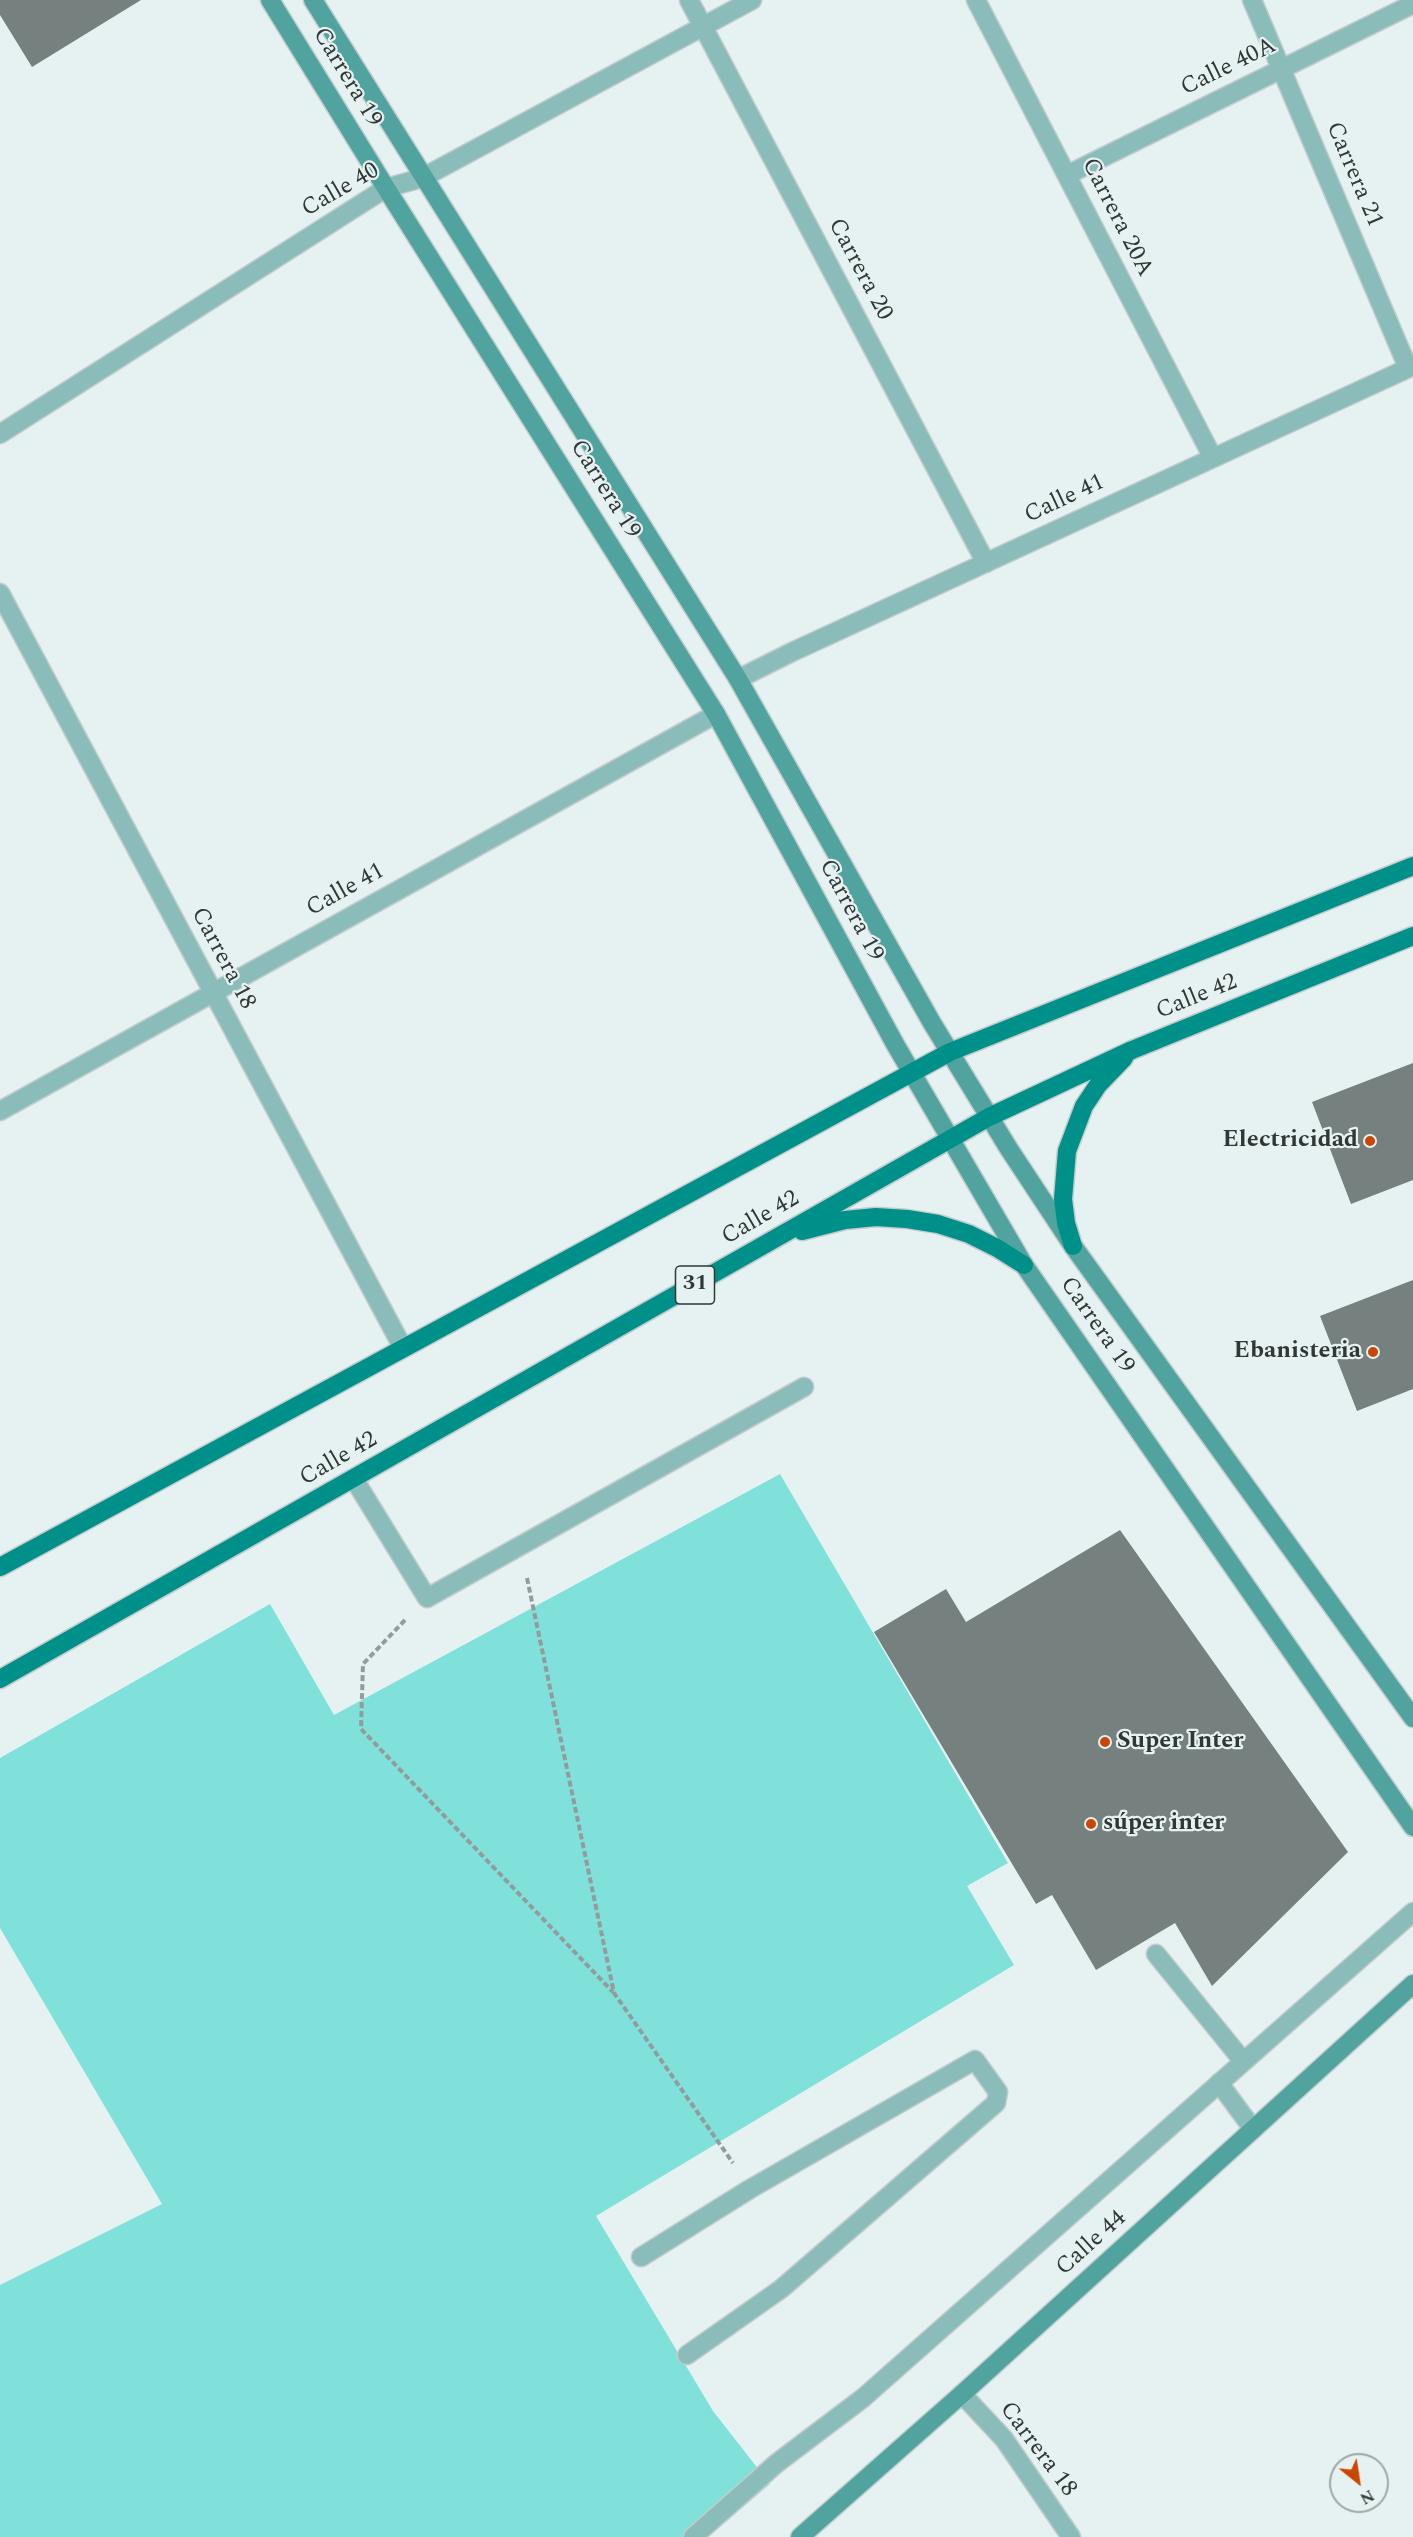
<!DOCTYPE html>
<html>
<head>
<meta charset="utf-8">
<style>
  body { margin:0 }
  #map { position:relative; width:1413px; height:2537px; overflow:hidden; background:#e6f2f1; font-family:Spectral,serif }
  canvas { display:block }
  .north { position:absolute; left:1329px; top:2453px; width:60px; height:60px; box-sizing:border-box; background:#e6f2f1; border:2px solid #9ea7a6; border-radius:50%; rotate:150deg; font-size:16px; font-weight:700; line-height:24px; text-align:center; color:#313636 }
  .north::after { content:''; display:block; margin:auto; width:21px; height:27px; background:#cb4600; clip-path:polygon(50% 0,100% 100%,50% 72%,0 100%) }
</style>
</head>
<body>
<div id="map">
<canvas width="1413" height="2537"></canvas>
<div class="north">N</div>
</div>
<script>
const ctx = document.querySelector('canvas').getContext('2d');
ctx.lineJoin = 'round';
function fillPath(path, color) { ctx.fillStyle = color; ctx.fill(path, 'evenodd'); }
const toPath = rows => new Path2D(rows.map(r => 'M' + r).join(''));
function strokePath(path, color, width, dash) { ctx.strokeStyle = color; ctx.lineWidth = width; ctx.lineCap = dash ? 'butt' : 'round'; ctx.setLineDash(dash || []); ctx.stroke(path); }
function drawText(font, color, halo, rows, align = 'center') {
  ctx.font = font + ' Spectral,serif'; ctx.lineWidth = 4.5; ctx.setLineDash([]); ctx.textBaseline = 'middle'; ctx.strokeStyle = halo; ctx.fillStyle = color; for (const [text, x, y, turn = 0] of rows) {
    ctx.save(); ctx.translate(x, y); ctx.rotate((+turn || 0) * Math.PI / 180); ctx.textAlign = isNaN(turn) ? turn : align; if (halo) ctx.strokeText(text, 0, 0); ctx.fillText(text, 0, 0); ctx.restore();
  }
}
const green = toPath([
  [780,1474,1008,1863,967,1886,1014,1965,596,2216,713,2411,770,2484,708,2537,0,2537,0,2285,162,2204,0,1928,0,1758,270,1604,334,1715]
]);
const building = toPath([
  [0,0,141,0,32,67,0,15],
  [1413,1063,1413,1180,1351,1204,1312,1102],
  [1413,1280,1413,1389,1357,1411,1320,1316],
  [1120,1530,1348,1852,1212,1986,1175,1923,1096,1970,1052,1895,1036,1904,874,1632,946,1589,966,1622]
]);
const path = toPath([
  [527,1578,614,1993,733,2163],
  [405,1620,363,1664,361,1729,613,1992]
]);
const service = toPath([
  [354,1479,427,1598,804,1387],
  [1156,1954,1243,2061],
  [1219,2083,1253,2129],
  [641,2257,750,2189,975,2060,998,2092,996,2103,781,2289,687,2355],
  [962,2394,1004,2439,1071,2537]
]);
const minor = toPath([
  [689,0,986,563],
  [976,0,1213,458],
  [1252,0,1408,368],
  [1067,175,1413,4],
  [0,434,386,188,422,178,752,0],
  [0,593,403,1348],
  [738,679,792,652,1413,366],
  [0,1111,716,714],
  [693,2537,777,2463,863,2398,1413,1912]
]);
const secondary = toPath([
  [270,0,386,188,716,714,895,1044,1024,1265,1413,1827],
  [313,0,738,679,932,1023,1009,1149,1073,1246,1413,1718],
  [800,2537,962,2394,1413,1984]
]);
const primary = toPath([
  [802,1231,845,1220,876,1217,907,1219,938,1224,969,1234,997,1248,1024,1265],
  [1073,1246,1066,1223,1063,1199,1067,1151,1084,1106,1098,1085,1124,1058],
  [0,1567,950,1052,1413,866],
  [0,1679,989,1117,1132,1050,1413,936]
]);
const markers = [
  [1370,1141,6,"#cb4600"],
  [1373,1352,6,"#cb4600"],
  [1105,1742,6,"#cb4600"],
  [1091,1824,6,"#cb4600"]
];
const shields = [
  [695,1285,39]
];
const shieldNames = [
  ["31",695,1285]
];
const streetNames = [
  ["Calle 40A",1229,68,-26],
  ["Carrera 19",346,78,59],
  ["Carrera 21",1353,175,67],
  ["Calle 40",341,191,-30],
  ["Carrera 20A",1116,218,63],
  ["Carrera 20",859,270,62],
  ["Carrera 19",604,490,58],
  ["Calle 41",1065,500,-25],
  ["Calle 41",346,891,-29],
  ["Carrera 19",850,911,62],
  ["Carrera 18",222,959,62],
  ["Calle 42",1197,998,-22],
  ["Calle 42",761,1219,-30],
  ["Carrera 19",1096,1326,55],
  ["Calle 42",339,1460,-30],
  ["Calle 44",1092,2244,-42],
  ["Carrera 18",1037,2450,53]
];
const poiNames = [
  ["Electricidad",1358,1141],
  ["Ebanisteria",1361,1352],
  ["Super Inter",1117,1742,"left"],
  ["súper inter",1103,1824,"left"]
];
fillPath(green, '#80e0da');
fillPath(building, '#75807f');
strokePath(service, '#c2cccc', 21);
strokePath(minor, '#c2cccc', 21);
strokePath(secondary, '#c2cccc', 21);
strokePath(primary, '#c2cccc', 21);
strokePath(path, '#939c9c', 4, [6, 3]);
strokePath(service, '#8abdb9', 18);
strokePath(minor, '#8abdb9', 18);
strokePath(secondary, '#50a39e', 18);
strokePath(primary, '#00908a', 18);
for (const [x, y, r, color] of markers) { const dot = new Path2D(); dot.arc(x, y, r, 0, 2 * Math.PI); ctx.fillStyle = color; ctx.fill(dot); strokePath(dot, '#e6f2f1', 2); }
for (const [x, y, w] of shields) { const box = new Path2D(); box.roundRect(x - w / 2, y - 19, w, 38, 4.5); ctx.fillStyle = '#e6f2f1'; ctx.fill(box); strokePath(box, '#313636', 1.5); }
drawText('bold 22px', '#313636', null, shieldNames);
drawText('24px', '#313636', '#e6f2f1', streetNames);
drawText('bold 24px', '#313636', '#e6f2f1', poiNames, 'right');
</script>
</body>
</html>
